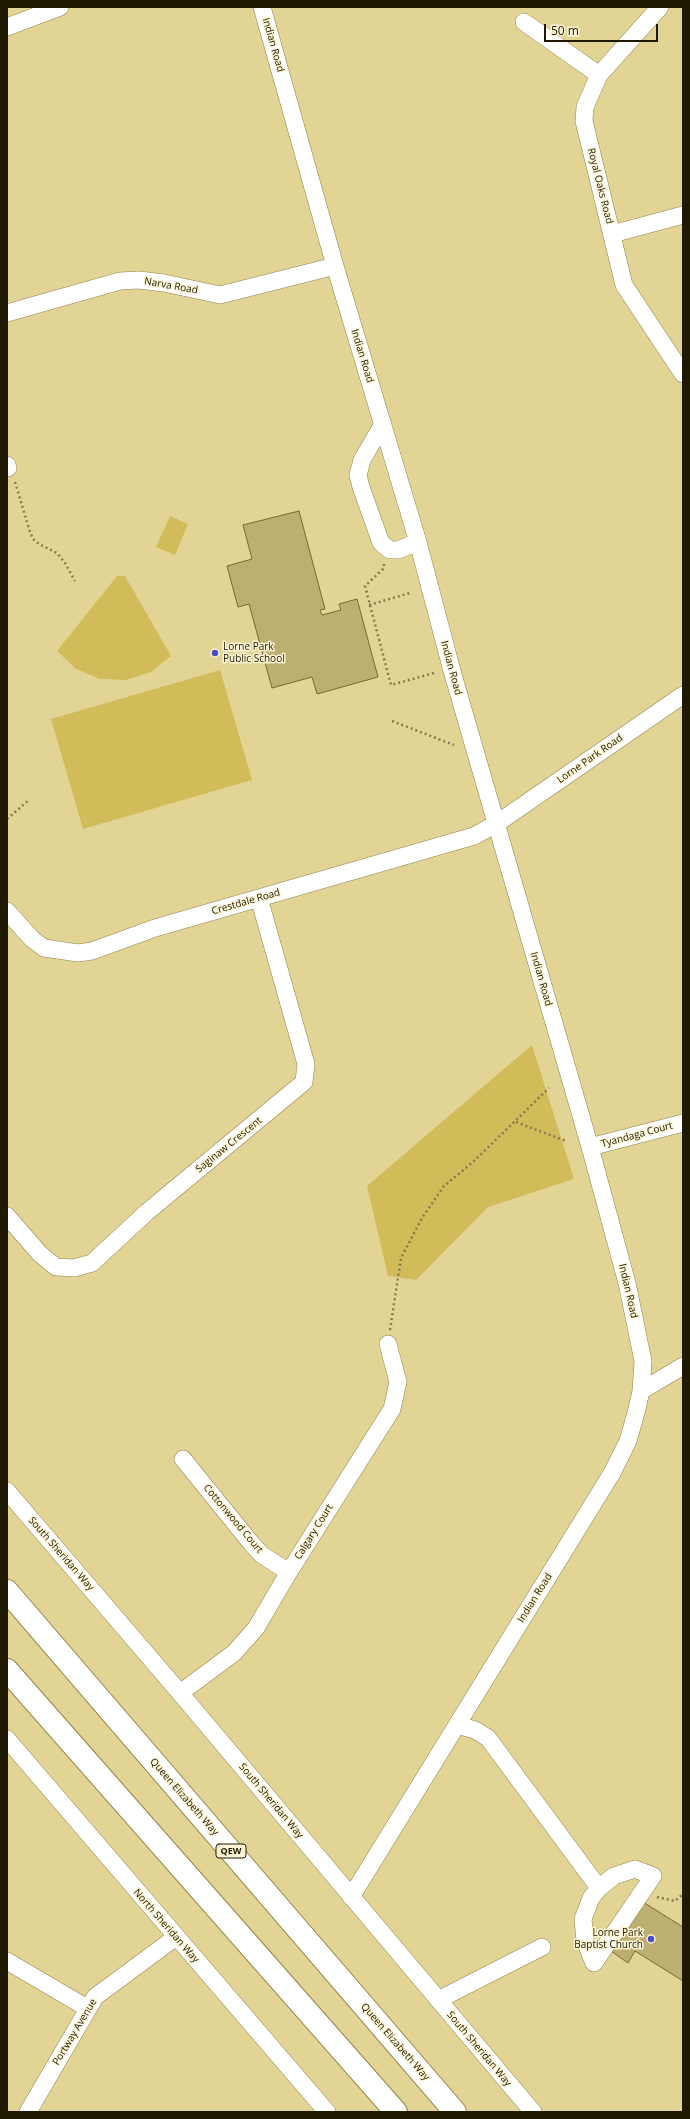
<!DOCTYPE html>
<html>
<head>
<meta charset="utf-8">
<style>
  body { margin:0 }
  #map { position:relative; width:690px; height:2119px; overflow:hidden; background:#e2d495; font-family:"Open Sans",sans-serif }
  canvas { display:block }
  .frame { position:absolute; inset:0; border:8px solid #1f1902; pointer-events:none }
  .scale { position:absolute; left:544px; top:24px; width:114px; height:18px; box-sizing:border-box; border:2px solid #1f1902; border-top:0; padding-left:5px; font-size:12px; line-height:14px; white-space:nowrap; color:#1f1902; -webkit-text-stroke:3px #fbf5d6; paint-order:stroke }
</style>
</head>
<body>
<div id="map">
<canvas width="690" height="2119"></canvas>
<div class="frame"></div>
<div class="scale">50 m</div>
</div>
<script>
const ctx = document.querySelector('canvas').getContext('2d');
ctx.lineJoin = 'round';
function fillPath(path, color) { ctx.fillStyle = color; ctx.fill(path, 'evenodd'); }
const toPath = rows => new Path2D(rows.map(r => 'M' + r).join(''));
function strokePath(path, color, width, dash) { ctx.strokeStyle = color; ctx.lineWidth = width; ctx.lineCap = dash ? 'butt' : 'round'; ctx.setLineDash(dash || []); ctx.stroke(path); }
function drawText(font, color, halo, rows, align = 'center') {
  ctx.font = font + ' "Open Sans",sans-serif'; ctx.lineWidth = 3; ctx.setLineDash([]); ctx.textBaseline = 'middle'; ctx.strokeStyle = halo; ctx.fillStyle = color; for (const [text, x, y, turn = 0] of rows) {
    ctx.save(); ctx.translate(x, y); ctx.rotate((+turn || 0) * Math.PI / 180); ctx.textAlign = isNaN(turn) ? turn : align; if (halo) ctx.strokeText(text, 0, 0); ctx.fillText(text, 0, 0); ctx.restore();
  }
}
const green = toPath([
  [170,516,188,524,175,555,156,547],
  [117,576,125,576,171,656,151,672,126,680,100,679,76,669,57,651],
  [220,670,252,780,83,829,51,719],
  [532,1045,574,1179,488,1207,416,1280,388,1276,367,1186]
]);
const building = toPath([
  [299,511,325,609,320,610,322,615,341,610,339,604,357,599,378,677,317,694,312,677,272,688,249,604,238,607,227,566,252,559,243,525,299,511],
  [643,1902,683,1927,683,1981,635,1951,628,1963,611,1951,643,1902]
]);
const path = toPath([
  [15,482,30,532,33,539,39,544,57,553,65,563,75,581],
  [384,564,384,568,365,586,391,685,434,673],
  [369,605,410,593],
  [392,721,454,745],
  [7,819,29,800],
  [516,1122,566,1141],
  [390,1330,401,1258,422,1218,444,1186,473,1162,549,1088],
  [657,1897,675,1901,683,1894]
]);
const minor = toPath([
  [262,7,335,266,418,542,452,671,590,1147,627,1283,643,1361,641,1391,637,1409,628,1441,612,1473,351,1897],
  [660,7,599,75,585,107,584,121,624,285,683,374],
  [524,22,599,75],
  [7,27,60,7],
  [612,234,683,215],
  [7,313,120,281,139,280,164,283,220,295,335,266],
  [383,424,362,460,358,475,361,487,381,543,390,550,398,550,418,542],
  [7,465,8,468],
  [7,911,32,939,44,948,78,953,92,951,155,928,474,836,496,824,683,695],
  [590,1147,683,1123],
  [7,1216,40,1254,56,1267,74,1268,92,1263,147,1212,304,1082,306,1064,259,898],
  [641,1391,683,1366],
  [183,1459,251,1543,262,1555,289,1572],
  [7,1491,180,1693,533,2112],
  [180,1693,234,1653,256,1628,289,1572,392,1409,398,1382,388,1344],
  [457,1725,475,1730,488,1738,599,1888],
  [7,1739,327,2112],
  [635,1869,653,1876,594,1963,585,1941,583,1919,591,1898,599,1888,614,1876,635,1869],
  [7,1961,87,2008],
  [438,2000,542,1947],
  [28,2112,95,1997,176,1937]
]);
const highway = toPath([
  [7,1591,455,2112],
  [7,1670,396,2112]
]);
const markers = [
  [215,653,4,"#4b4cc2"],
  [651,1939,4,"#4b4cc2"]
];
const shields = [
  [231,1851,30]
];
const shieldNames = [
  ["QEW",231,1851]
];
const streetNames = [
  ["Indian Road",273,45,74],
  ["Royal Oaks Road",600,186,76],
  ["Narva Road",171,286,10],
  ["Indian Road",362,356,73],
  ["Indian Road",451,668,75],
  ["Lorne Park Road",590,759,-35],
  ["Crestdale Road",246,902,-16],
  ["Indian Road",541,979,74],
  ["Tyandaga Court",637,1135,-15],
  ["Saginaw Crescent",229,1145,-39],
  ["Indian Road",628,1291,77],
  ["Cottonwood Court",233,1519,50],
  ["Calgary Court",314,1532,-58],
  ["South Sheridan Way",61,1554,49],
  ["Indian Road",535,1598,-58],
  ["Queen Elizabeth Way",184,1797,49],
  ["South Sheridan Way",271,1801,50],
  ["North Sheridan Way",166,1926,49],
  ["Portway Avenue",75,2032,-59],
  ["Queen Elizabeth Way",395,2042,49],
  ["South Sheridan Way",479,2049,50]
];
const poiNames = [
  ["Lorne Park",223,647],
  ["Public School",223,659],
  ["Lorne Park",643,1933,"right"],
  ["Baptist Church",643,1945,"right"]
];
fillPath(green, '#d1bc59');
fillPath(building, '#bdaf72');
strokePath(building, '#77692d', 1);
strokePath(minor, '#928448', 18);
strokePath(highway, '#928448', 24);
strokePath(path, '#857b4f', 2.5, [2, 3]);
strokePath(minor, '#fff', 17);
strokePath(highway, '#fff', 22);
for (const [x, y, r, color] of markers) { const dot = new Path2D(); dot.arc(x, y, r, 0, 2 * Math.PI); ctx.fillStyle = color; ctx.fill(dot); strokePath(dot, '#fbf5d6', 1.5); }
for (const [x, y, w] of shields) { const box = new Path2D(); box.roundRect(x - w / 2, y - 7, w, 14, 3); ctx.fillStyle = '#fbf5d6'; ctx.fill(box); strokePath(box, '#1f1902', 1); }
drawText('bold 9px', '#1f1902', null, shieldNames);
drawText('10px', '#1f1902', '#fbf5d6', streetNames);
drawText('10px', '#1f1902', '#fbf5d6', poiNames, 'left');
</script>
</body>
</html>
